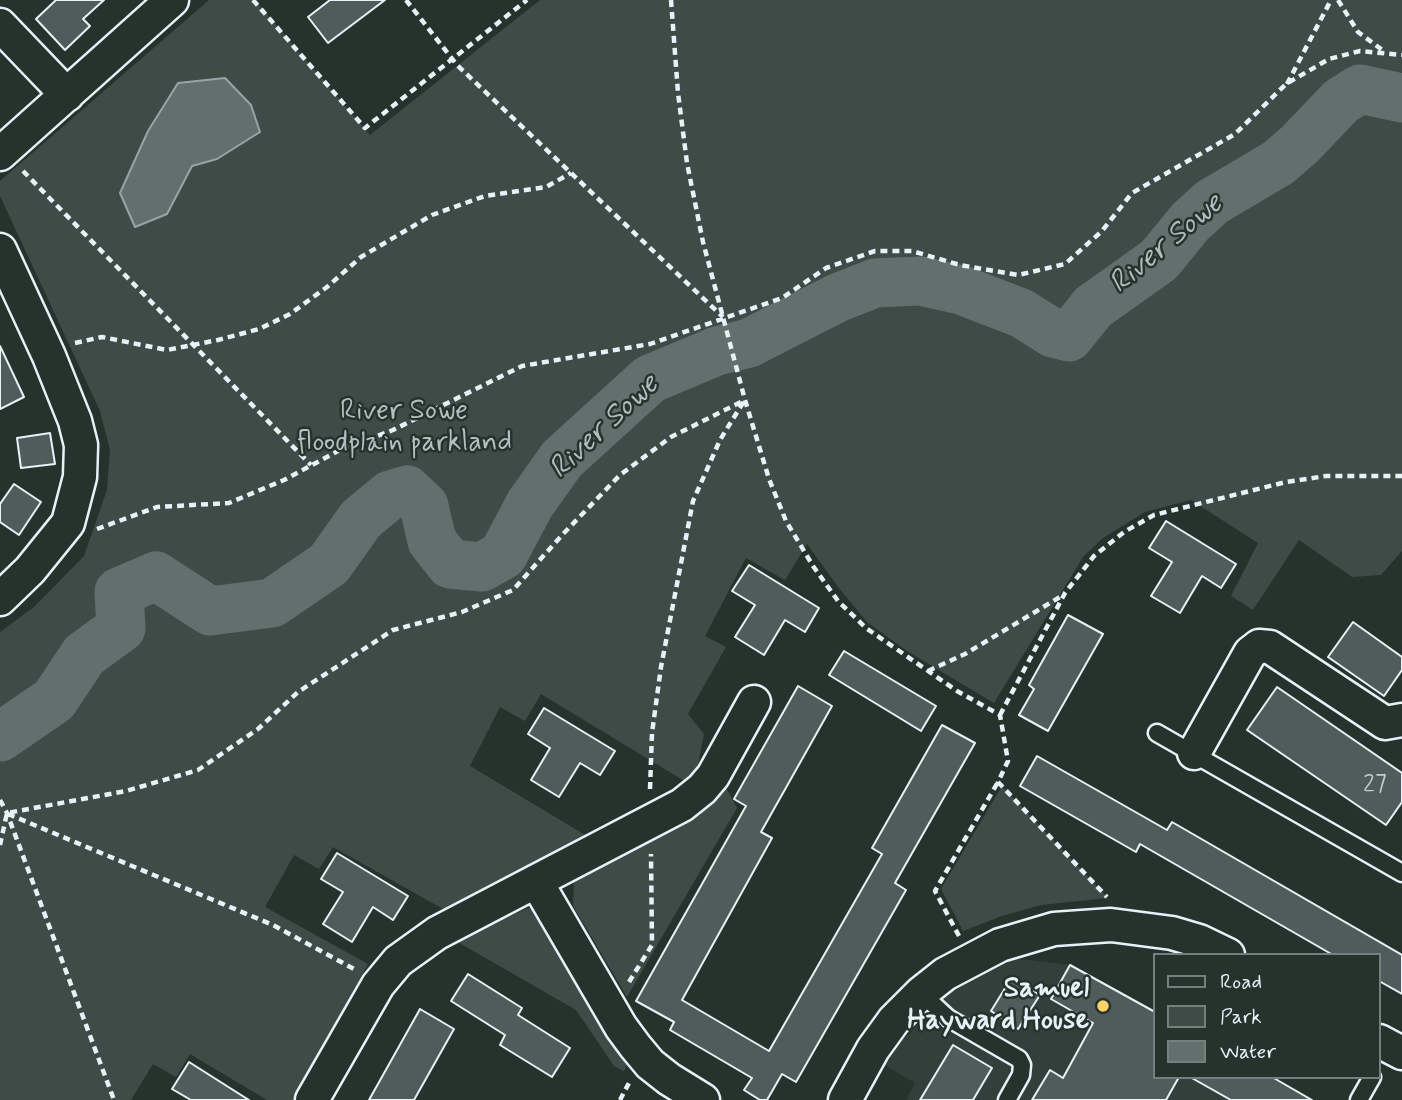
<!DOCTYPE html>
<html>
<head>
<meta charset="utf-8">
<style>
  body { margin:0 }
  #map { position:relative; width:1402px; height:1100px; overflow:hidden; background:#26332d; font-family:Mynerve,sans-serif }
  canvas { display:block }
  .legend { position:absolute; left:1153px; top:953px; width:228px; height:126px; box-sizing:border-box; background:#26332d; border:2px solid #747f7e; margin:0; padding:9px 12px; list-style:none; font-size:21px; color:#e8f1f8 }
  .legend li { display:flex; align-items:center; gap:14px; height:35px }
  .legend b { width:35px; border:2px solid #747f7e }
</style>
</head>
<body>
<div id="map">
<canvas width="1402" height="1100"></canvas>
<ul class="legend">
<li><b style="height:9px;background:#26332d"></b>Road</li>
<li><b style="height:19px;background:#3e4b47"></b>Park</li>
<li><b style="height:19px;background:#636f6d"></b>Water</li>
</ul>
</div>
<script>
const ctx = document.querySelector('canvas').getContext('2d');
ctx.lineJoin = 'round';
function fillPath(path, color) { ctx.fillStyle = color; ctx.fill(path, 'evenodd'); }
const toPath = rows => new Path2D(rows.map(r => 'M' + r).join(''));
function strokePath(path, color, width, dash) { ctx.strokeStyle = color; ctx.lineWidth = width; ctx.lineCap = dash ? 'butt' : 'round'; ctx.setLineDash(dash || []); ctx.stroke(path); }
function drawText(font, color, halo, rows, align = 'center') {
  ctx.font = font + ' Mynerve,sans-serif'; ctx.lineWidth = 5; ctx.setLineDash([]); ctx.textBaseline = 'middle'; ctx.strokeStyle = halo; ctx.fillStyle = color; for (const [text, x, y, turn = 0] of rows) {
    ctx.save(); ctx.translate(x, y); ctx.rotate((+turn || 0) * Math.PI / 180); ctx.textAlign = isNaN(turn) ? turn : align; if (halo) ctx.strokeText(text, 0, 0); ctx.fillText(text, 0, 0); ctx.restore();
  }
}
const built = toPath([
  [1013,958,1070,965,1155,1012,1155,1077,1272,1077,1312,1100,906,1100,915,1083,881,1063,945,995]
]);
const green = toPath([
  [209,0,255,0,370,135,540,0,1402,0,1402,551,1381,575,1352,577,1299,540,1253,610,1231,596,1258,543,1191,500,1145,512,1103,538,1083,557,994,703,907,651,867,622,838,587,807,544,785,580,746,558,705,636,726,647,688,714,704,734,698,765,686,782,541,694,525,721,500,707,470,766,587,836,443,909,333,847,319,869,294,855,265,907,368,964,293,1100,267,1100,190,1054,176,1077,153,1064,131,1100,0,1100,0,632,34,607,84,556,107,490,110,450,100,411,0,196,0,181],
  [725,786,737,808,627,997,573,906,574,880,585,870],
  [1002,786,1108,898,1041,905,1002,916,963,931,941,889],
  [528,908,537,910,607,1034,630,1061,624,1071,614,1066,576,1010,456,941]
]);
const water = toPath([
  [225,78,251,105,260,132,217,159,192,166,167,214,135,227,120,193,148,131,178,83,225,78]
]);
const river = toPath([
  [0,737,54,700,84,655,121,628,119,592,156,576,210,611,272,603,329,564,361,519,390,495,407,490,424,506,432,541,450,564,482,567,503,555,530,504,562,459,650,379,717,351,749,343,837,298,875,283,921,281,961,290,1021,313,1053,333,1069,337,1093,307,1159,260,1190,222,1212,202,1278,163,1300,144,1341,101,1360,89,1402,98]
]);
const building = toPath([
  [56,0,104,0,83,19,90,26,65,50,36,19,56,0],
  [330,0,385,0,328,43,308,17,330,0],
  [0,346,24,397,0,409,0,346],
  [50,433,55,464,21,468,17,438,50,433],
  [14,484,41,502,19,535,0,522,0,504,14,484],
  [1166,521,1236,564,1221,588,1202,576,1180,613,1151,596,1172,562,1149,548,1166,521],
  [749,565,819,608,805,632,785,620,764,655,735,637,755,605,732,591,749,565],
  [1068,615,1103,634,1048,731,1019,715,1034,689,1029,685,1068,615],
  [1353,622,1402,657,1402,670,1384,696,1328,657,1353,622],
  [844,651,936,706,921,731,829,675,844,651],
  [798,686,832,706,761,832,772,838,682,1000,769,1051,882,854,872,848,942,725,975,743,895,883,906,890,796,1082,782,1074,767,1100,760,1100,744,1090,752,1078,670,1030,674,1022,636,1001,746,806,734,799,798,686],
  [1277,687,1402,773,1402,802,1386,825,1247,730,1277,687],
  [544,708,615,751,600,775,580,763,559,797,531,780,550,748,528,734,544,708],
  [1037,756,1167,830,1172,822,1402,955,1402,994,1379,981,1379,955,1333,955,1140,844,1136,852,1020,786,1037,756],
  [337,853,408,896,393,920,373,907,352,942,323,924,343,892,321,879,337,853],
  [1070,965,1155,1012,1155,1077,1179,1077,1166,1100,1032,1100,1050,1070,1063,1078,1093,1023,1051,999,1070,965],
  [468,974,522,1008,518,1015,570,1048,552,1077,500,1045,505,1035,451,1001,468,974],
  [1012,977,1040,995,1018,1029,991,1011,1012,977],
  [420,1009,454,1029,414,1100,369,1100,420,1009],
  [953,1045,992,1068,973,1100,920,1100,953,1045],
  [189,1062,249,1100,191,1100,172,1089,189,1062],
  [1190,1077,1272,1077,1312,1100,1231,1100,1190,1077]
]);
const path = toPath([
  [253,0,365,128,527,0],
  [406,0,457,65,723,317],
  [671,0,678,93,687,163,703,242,745,400,769,479,786,521,813,566,838,601,866,628,957,691,1000,715,1008,761,998,782,1107,897],
  [1338,0,1358,32,1385,52],
  [1287,84,1331,0],
  [23,171,311,465],
  [75,343,102,337,167,350,218,340,259,329,290,314,327,287,361,257,432,215,485,196,546,187,571,173],
  [97,529,157,507,229,503,284,480,340,450,393,430,522,366,650,344,782,298,826,268,875,251,912,251,960,265,1018,275,1065,264,1102,231,1132,193,1235,134,1286,84,1329,59,1360,51,1402,55],
  [928,671,965,654,1065,594],
  [1000,715,1065,593,1094,556,1124,532,1154,515,1286,482,1326,476,1402,476],
  [650,789,652,733,661,667,693,501,720,440,744,401],
  [0,800,7,813,114,1100],
  [8,814,273,925,354,969],
  [0,845,7,813,126,791,198,770,258,729,298,692,393,630,462,612,513,590,563,534,620,475,671,437,745,400],
  [959,936,935,891,998,782],
  [629,982,652,945,651,854],
  [620,1100,630,1081]
]);
const lane = toPath([
  [1157,733,1402,873],
  [921,993,948,1018,1019,1059,1022,1065,1021,1075,1007,1100],
  [1359,1100,1372,1077]
]);
const street = toPath([
  [0,25,67,95],
  [0,154,172,0],
  [0,250,49,356,75,421,81,445,80,477,68,523,30,570,0,599],
  [1194,753,1250,653,1259,646,1270,647,1385,723,1402,720],
  [536,881,621,1027,635,1046,650,1064,669,1079,703,1100],
  [1379,1041,1402,1053],
  [312,1100,378,985,398,961,437,933,682,805,702,789,713,776,754,702],
  [845,1100,873,1049,894,1020,921,993,945,974,1000,945,1054,929,1111,925,1172,933,1199,941,1228,955]
]);
const markers = [
  [1103,1006,7,"#ffd166"]
];
const numberNames = [
  ["27",1375,786]
];
const parkNames = [
  ["River Sowe",404,412],
  ["floodplain parkland",404,444]
];
const poiNames = [
  ["Samuel",1089,990],
  ["Hayward House",1089,1022]
];
const waterNames = [
  ["River Sowe",1167,245,-40],
  ["River Sowe",605,428,-43]
];
fillPath(built, '#333f3a');
fillPath(green, '#3e4b47');
fillPath(water, '#636f6d');
strokePath(water, '#98a3a5', 2);
strokePath(river, '#636f6d', 49);
fillPath(building, '#505c59');
strokePath(building, '#e8f1f8', 2);
strokePath(lane, '#e8f1f8', 21);
strokePath(street, '#e8f1f8', 37);
strokePath(path, '#e8f1f8', 4.5, [7, 5]);
strokePath(lane, '#26332d', 16);
strokePath(street, '#26332d', 32);
for (const [x, y, r, color] of markers) { const dot = new Path2D(); dot.arc(x, y, r, 0, 2 * Math.PI); ctx.fillStyle = color; ctx.fill(dot); strokePath(dot, '#26332d', 2.5); }
drawText('24px', '#c2ccd0', null, numberNames);
drawText('28px', '#b5bfc3', '#26332d', parkNames);
drawText('bold 28px', '#e8f1f8', '#26332d', poiNames, 'right');
drawText('italic 30px', '#b3bdc0', '#26332d', waterNames);
</script>
</body>
</html>
